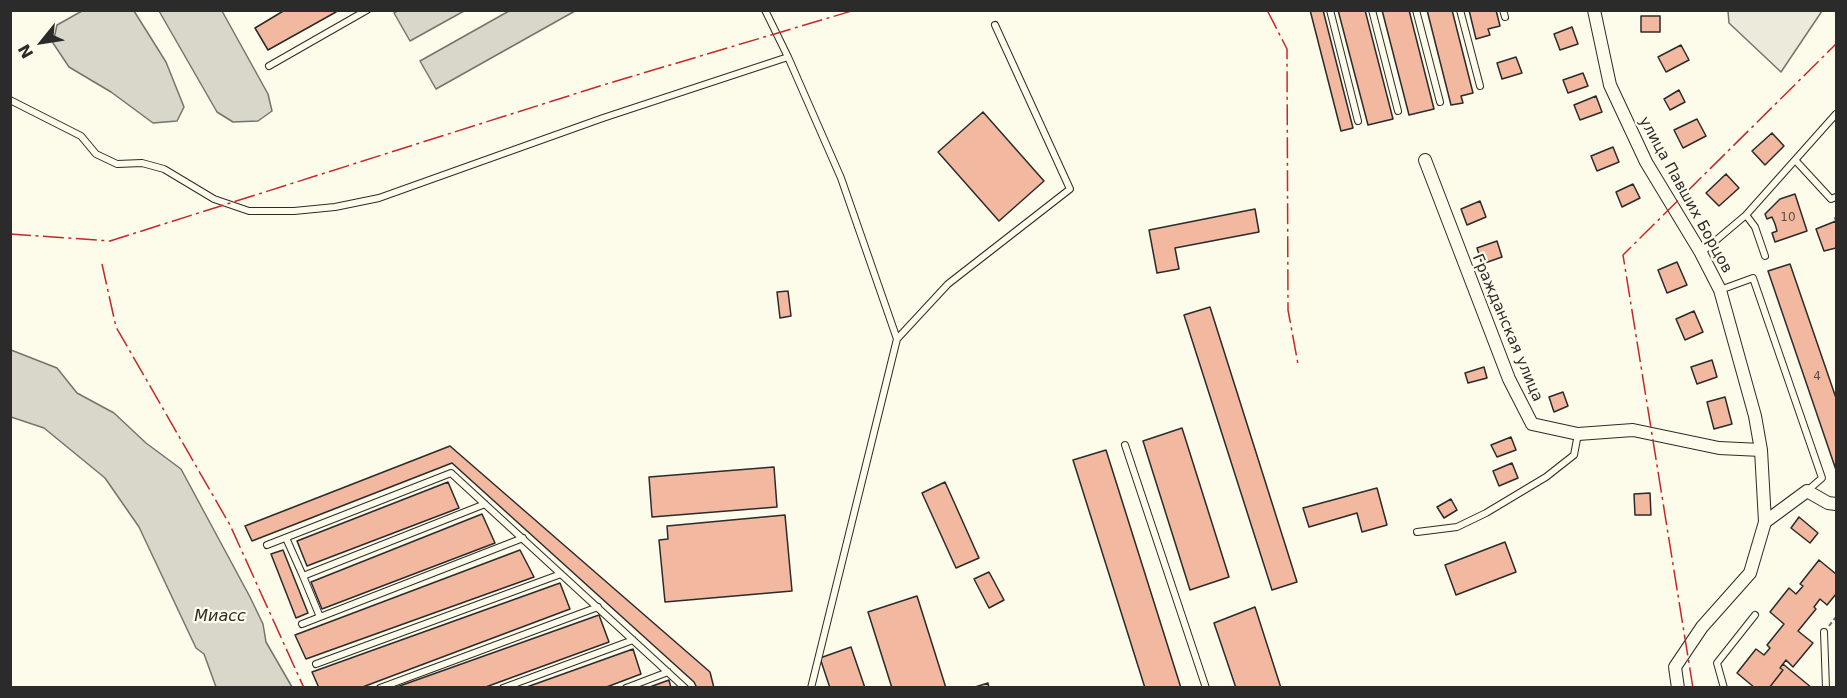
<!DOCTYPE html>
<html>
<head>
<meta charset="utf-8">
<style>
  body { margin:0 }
  #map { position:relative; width:1847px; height:698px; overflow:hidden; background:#fdfbea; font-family:"DejaVu Sans",sans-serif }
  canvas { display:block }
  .frame { position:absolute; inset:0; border:12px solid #2b2b2b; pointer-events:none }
  .north { position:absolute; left:12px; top:12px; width:60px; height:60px; -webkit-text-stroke:4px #fdfbea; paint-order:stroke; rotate:240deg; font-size:16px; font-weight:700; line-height:24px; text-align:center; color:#2b2b2b }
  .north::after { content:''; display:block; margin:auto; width:21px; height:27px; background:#2b2b2b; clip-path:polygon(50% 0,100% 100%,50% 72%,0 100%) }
</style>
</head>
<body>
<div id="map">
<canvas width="1847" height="698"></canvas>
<div class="frame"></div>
<div class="north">N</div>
</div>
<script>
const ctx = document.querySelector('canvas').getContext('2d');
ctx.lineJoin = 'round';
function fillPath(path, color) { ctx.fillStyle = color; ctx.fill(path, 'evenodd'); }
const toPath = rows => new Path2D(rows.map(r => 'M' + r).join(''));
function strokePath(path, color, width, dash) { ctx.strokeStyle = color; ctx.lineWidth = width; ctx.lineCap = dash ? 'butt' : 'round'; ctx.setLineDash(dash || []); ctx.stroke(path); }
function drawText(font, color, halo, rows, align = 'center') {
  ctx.font = font + ' "DejaVu Sans",sans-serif'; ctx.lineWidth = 4.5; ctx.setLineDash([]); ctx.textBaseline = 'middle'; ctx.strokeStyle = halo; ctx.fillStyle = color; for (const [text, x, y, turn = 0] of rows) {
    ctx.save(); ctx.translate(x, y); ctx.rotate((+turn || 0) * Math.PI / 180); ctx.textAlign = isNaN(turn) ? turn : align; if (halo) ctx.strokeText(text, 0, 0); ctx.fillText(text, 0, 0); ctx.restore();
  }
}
const green = toPath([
  [1728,11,1728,10,1822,11,1781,72,1729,23,1728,11]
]);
const water = toPath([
  [399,10,464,10,464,11,410,41,394,13,399,10],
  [82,11,134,11,166,62,184,107,177,121,153,123,111,92,69,67,53,43,57,25,82,11],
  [159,11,222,11,268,94,272,111,258,121,233,122,217,112,159,11],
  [509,11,575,11,436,89,420,61,509,11],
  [11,350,57,368,77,393,114,413,146,443,181,469,250,597,263,624,266,642,292,687,216,687,204,654,196,648,139,527,105,478,44,428,11,417,11,350]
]);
const building = toPath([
  [285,10,335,10,336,12,268,50,255,28,285,10],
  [1310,10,1323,10,1353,128,1341,131,1310,10],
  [1338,10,1365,10,1393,119,1368,125,1338,10],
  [1382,10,1409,10,1434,109,1409,115,1382,10],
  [1427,10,1452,10,1473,93,1461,96,1463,103,1451,105,1427,10],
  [1469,10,1496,10,1500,26,1488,29,1490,35,1476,39,1469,10],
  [1641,16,1660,16,1660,32,1641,32,1641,16],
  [1572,27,1578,44,1560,50,1554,34,1572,27],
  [1681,45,1689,60,1666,72,1658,57,1681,45],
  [1516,57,1522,73,1502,79,1497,63,1516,57],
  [1583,73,1588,86,1568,93,1563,80,1583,73],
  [1679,90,1685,102,1670,110,1664,99,1679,90],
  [1596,96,1602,112,1580,120,1574,105,1596,96],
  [983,112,1044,181,999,221,938,152,983,112],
  [1697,119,1706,136,1683,148,1674,130,1697,119],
  [1772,133,1784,146,1765,165,1752,151,1772,133],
  [1613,147,1619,162,1597,171,1591,156,1613,147],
  [1726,174,1739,188,1719,206,1706,193,1726,174],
  [1633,184,1640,198,1622,207,1616,192,1633,184],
  [1795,194,1807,231,1775,242,1772,233,1777,231,1775,224,1772,217,1767,219,1765,214,1780,199,1795,194],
  [1480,201,1486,217,1467,225,1461,209,1480,201],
  [1255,209,1259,232,1175,248,1179,269,1157,273,1149,230,1255,209],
  [1835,218,1836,218,1836,248,1824,251,1816,229,1836,221,1835,218],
  [1497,241,1502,257,1482,264,1477,248,1497,241],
  [1677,262,1687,285,1667,293,1658,270,1677,262],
  [1790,264,1836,398,1836,470,1768,271,1790,264],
  [788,291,791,316,780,318,777,292,788,291],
  [1210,307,1297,582,1272,590,1184,315,1210,307],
  [1694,311,1703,332,1685,340,1676,319,1694,311],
  [1712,360,1717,377,1697,384,1691,367,1712,360],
  [1484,367,1487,378,1468,383,1465,373,1484,367],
  [1563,392,1568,406,1554,412,1549,397,1563,392],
  [1725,397,1732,424,1714,429,1707,402,1725,397],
  [1182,428,1229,577,1190,590,1143,441,1182,428],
  [1511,437,1516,450,1497,457,1491,445,1511,437],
  [450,446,710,672,714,688,697,688,694,682,452,463,252,541,245,526,450,446],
  [1106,450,1181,688,1145,688,1073,460,1106,450],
  [1512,463,1518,478,1499,486,1493,471,1512,463],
  [774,467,777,507,652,517,649,477,774,467],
  [448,482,459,508,307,566,297,541,448,482],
  [945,482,979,558,956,568,922,493,945,482],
  [1377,488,1387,525,1362,532,1357,513,1309,527,1303,508,1377,488],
  [1650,493,1651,515,1635,515,1634,494,1650,493],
  [1451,499,1457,510,1444,518,1437,507,1451,499],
  [482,514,495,543,322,609,311,582,482,514],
  [785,515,792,591,665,602,659,540,668,539,667,526,785,515],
  [1799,517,1818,533,1810,543,1791,528,1799,517],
  [1505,542,1516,572,1456,595,1445,565,1505,542],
  [283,550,308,613,296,618,271,554,283,550],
  [520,550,534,577,306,659,295,635,520,550],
  [1819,560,1836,574,1836,594,1827,605,1820,599,1814,607,1816,609,1798,631,1813,643,1793,667,1786,660,1780,668,1783,670,1769,688,1755,688,1737,673,1756,649,1764,655,1770,648,1767,645,1784,624,1770,612,1789,588,1796,594,1803,586,1800,584,1819,560],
  [989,572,1004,600,989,608,974,579,989,572],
  [560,583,570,609,360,688,319,688,312,672,560,583],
  [917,596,946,688,892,688,868,612,917,596],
  [1255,607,1281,688,1236,688,1214,623,1255,607],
  [599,615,609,642,483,688,394,688,599,615],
  [851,647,865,688,830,688,820,658,851,647],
  [633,649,641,674,604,688,524,688,633,649],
  [1783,664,1812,688,1769,688,1783,670,1780,668,1783,664],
  [669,680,671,688,647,688,669,680],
  [988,683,989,688,972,688,988,683]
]);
const path = toPath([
  [1829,626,1836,617]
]);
const service = toPath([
  [765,10,788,57,841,178,897,339,811,688],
  [1330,10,1358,121],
  [1372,10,1398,111],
  [1416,10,1440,102],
  [1460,10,1480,86],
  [1503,10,1505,17],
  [269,66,367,10],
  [10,100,81,136,96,154,117,164,142,163,164,169,214,199,249,211,294,211,335,207,379,198,603,118,788,57],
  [1796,161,1831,199,1836,197],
  [1746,215,1836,114],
  [1701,253,1746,215,1755,227,1765,256],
  [1720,290,1753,278,1822,478,1807,491],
  [897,339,948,284,1070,189,995,25],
  [1125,445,1206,688],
  [1417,532,1457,527,1486,513,1546,477,1574,455,1578,434],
  [286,538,303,576],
  [267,545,451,473,685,688],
  [320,617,303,576,485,504],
  [302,624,523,538],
  [1824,632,1826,688],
  [316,664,561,574],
  [380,688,598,607],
  [503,688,633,640],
  [626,688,668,672],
  [1724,688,1717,663,1755,615]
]);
const minor = toPath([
  [1594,10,1610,85,1646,162,1701,253,1720,290,1755,416,1761,450,1765,522,1750,573,1702,627,1675,667,1678,688],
  [1425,160,1509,379,1532,424,1578,434,1633,430,1719,448,1761,450],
  [1765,522,1807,491,1828,503,1836,504]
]);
const power = toPath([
  [1267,10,1287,49,1288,310,1298,364],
  [10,234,110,241,603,85,855,10],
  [102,264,116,327,230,525,304,688],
  [1693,688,1623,255,1836,44]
]);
const numberNames = [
  ["10",1788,218],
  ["4",1817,377]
];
const streetNames = [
  ["улица Павших Борцов",1685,195,61],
  ["Гражданская улица",1507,328,67]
];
const waterNames = [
  ["Миасс",220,617]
];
fillPath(green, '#ecebdb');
strokePath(green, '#74746e', 1.5);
fillPath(water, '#d8d7c9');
strokePath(water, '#74746e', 1.5);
fillPath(building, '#f2b8a0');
strokePath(building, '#2b2b2b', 1.5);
strokePath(service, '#2b2b2b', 8);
strokePath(minor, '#2b2b2b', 14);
strokePath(path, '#6a6964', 2, [4.5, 3]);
strokePath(service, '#fdfbea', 6);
strokePath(minor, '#fdfbea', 12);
strokePath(power, '#c62828', 1.5, [21, 4.5, 3, 4.5]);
drawText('12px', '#5d4e48', null, numberNames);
drawText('15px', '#2b2b2b', '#fdfbea', streetNames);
drawText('italic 16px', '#2b2b2b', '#fdfbea', waterNames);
</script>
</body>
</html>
